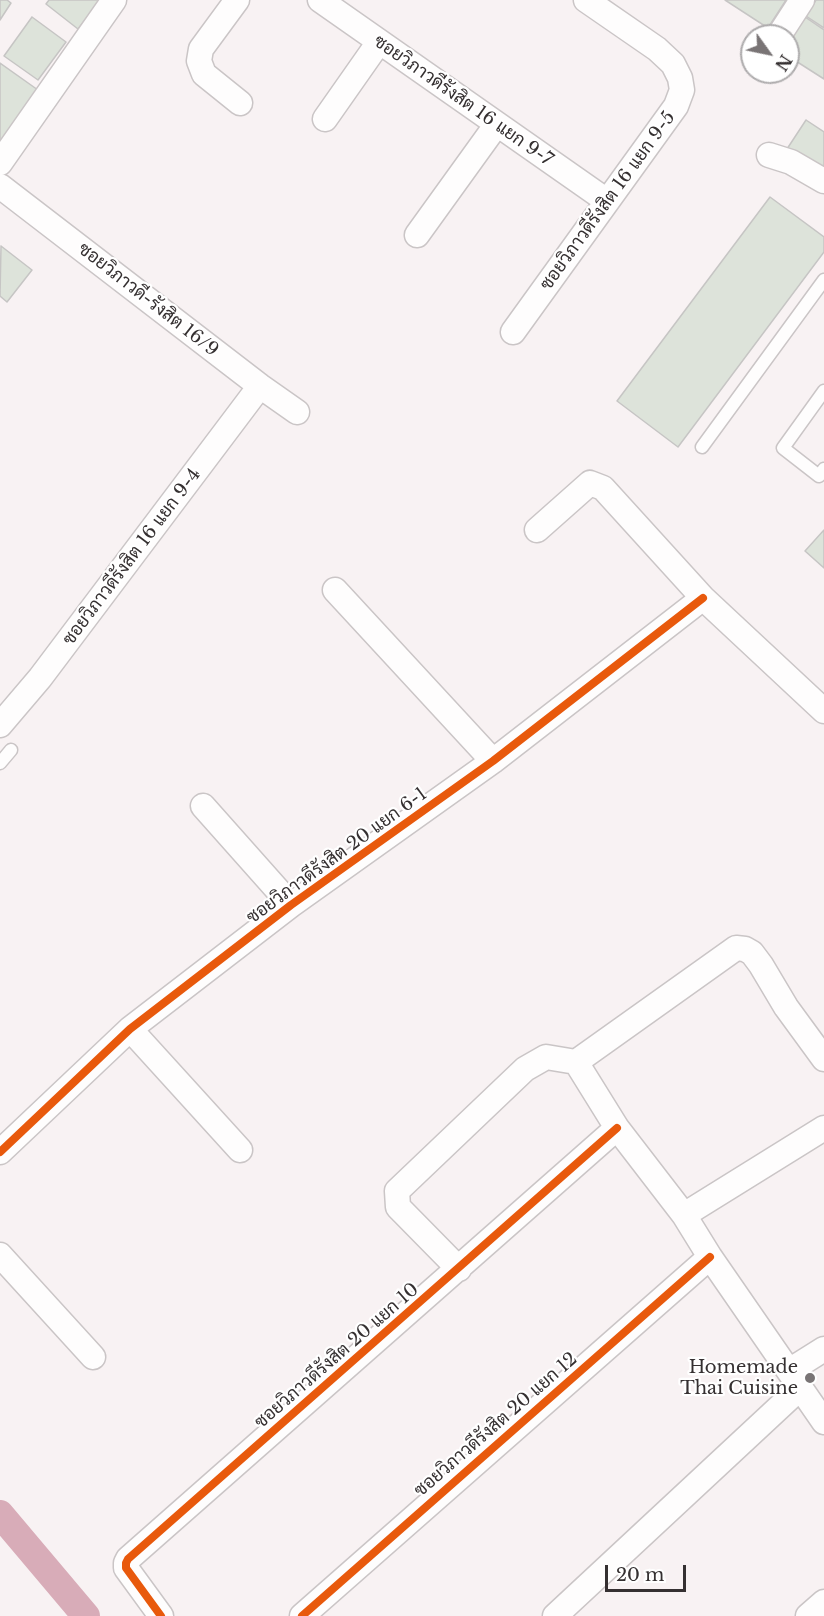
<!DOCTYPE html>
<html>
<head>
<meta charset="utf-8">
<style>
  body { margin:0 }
  #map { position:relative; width:824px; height:1616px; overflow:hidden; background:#f8f2f3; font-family:"Libre Baskerville",serif }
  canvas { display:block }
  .north { position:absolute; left:740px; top:24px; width:60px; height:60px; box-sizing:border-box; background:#fff; border:2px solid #aeacad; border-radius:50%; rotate:123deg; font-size:16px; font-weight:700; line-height:24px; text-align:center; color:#353031 }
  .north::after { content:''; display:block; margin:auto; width:21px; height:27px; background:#797475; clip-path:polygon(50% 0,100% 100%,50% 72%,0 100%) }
  .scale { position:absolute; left:605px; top:1565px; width:81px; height:27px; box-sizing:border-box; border:3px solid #353031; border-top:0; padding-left:8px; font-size:18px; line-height:21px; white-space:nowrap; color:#353031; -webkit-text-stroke:4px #fff; paint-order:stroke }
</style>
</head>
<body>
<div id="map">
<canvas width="824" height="1616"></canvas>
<div class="north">N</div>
<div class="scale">20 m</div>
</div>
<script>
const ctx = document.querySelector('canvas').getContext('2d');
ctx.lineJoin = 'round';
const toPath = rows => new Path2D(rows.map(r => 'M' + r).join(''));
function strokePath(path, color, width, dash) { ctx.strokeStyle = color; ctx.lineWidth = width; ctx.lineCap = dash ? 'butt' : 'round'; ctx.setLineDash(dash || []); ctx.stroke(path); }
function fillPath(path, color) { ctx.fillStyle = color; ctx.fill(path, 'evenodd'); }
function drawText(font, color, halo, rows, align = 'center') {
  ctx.font = font + ' "Libre Baskerville",Sarabun,serif'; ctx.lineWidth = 4.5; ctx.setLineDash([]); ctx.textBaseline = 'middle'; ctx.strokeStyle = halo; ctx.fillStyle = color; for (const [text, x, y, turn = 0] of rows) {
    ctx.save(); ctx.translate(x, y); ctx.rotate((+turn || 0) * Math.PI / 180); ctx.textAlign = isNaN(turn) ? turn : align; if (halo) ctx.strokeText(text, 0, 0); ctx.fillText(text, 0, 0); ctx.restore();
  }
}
const canal = toPath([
  [0,1514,86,1616]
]);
const building = toPath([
  [0,0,7,0,11,3,0,20,0,0],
  [49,0,99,0,100,1,78,29,46,4,49,0],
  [725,0,786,0,768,28,725,0],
  [816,0,824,0,824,28,806,16,816,0],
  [32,17,66,42,38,80,4,56,32,17],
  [805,17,824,30,824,79,788,56,788,42,805,17],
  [0,63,38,90,0,142,0,63],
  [806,120,824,132,824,178,785,152,806,120],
  [770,197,824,237,824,252,678,447,617,401,770,197],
  [1,246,32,270,7,302,0,296,1,246],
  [824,530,824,568,805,551,824,530]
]);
const lane = toPath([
  [824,391,783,448,819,476,824,469],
  [702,447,824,280],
  [0,763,11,750]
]);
const street = toPath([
  [237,0,201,49,199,61,204,74,240,103],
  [320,0,607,201],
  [780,34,802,0],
  [325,119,379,42],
  [769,155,791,162,824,181],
  [0,163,114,0],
  [0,186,260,386,297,412],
  [417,235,497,124],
  [513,332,676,106,682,90,680,78,673,64,657,49,586,0],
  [537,530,590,483,603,488,703,598,824,711],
  [335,590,493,761],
  [0,725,40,678,260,386],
  [203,806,291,905],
  [130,1029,240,1150],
  [576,1062,617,1128,684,1215,710,1257,824,1422],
  [0,1152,130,1029,291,905,493,761,703,598],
  [684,1215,824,1128],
  [0,1255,93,1357],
  [459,1269,398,1207,397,1191,525,1069,546,1057,576,1062,736,948,745,949,752,953,761,965,786,1007,824,1059],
  [789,1371,824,1349],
  [161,1616,126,1568,126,1563,128,1559,617,1128],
  [302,1616,710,1257],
  [555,1616,800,1388],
  [808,1616,824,1602]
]);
const cycleway = toPath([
  [0,1152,130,1029,291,905,493,761,703,598],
  [161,1616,126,1568,126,1563,128,1559,617,1128],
  [302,1616,710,1257]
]);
const markers = [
  [810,1378,6,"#797475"]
];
const streetNames = [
  ["ซอยวิภาวดีรังสิต 16 แยก 9-7",463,101,35],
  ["ซอยวิภาวดีรังสิต 16 แยก 9-5",608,201,-54],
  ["ซอยวิภาวดี-รังสิต 16/9",148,300,38],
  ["ซอยวิภาวดีรังสิต 16 แยก 9-4",132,557,-53],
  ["ซอยวิภาวดีรังสิต 20 แยก 6-1",337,856,-36],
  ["ซอยวิภาวดีรังสิต 20 แยก 10",337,1356,-41],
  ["ซอยวิภาวดีรังสิต 20 แยก 12",496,1425,-41]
];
const poiNames = [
  ["Homemade",798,1368],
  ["Thai Cuisine",798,1389]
];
strokePath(canal, '#d8acb8', 28);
fillPath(building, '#dde3da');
strokePath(building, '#c6c5c4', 1.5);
strokePath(lane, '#cac5c6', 15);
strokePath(street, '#cac5c6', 27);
strokePath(lane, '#fefdfd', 12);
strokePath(street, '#fefdfd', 24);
strokePath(cycleway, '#e8590c', 8);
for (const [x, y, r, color] of markers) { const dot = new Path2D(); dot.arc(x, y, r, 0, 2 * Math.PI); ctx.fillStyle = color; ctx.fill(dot); strokePath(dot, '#fff', 2); }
drawText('18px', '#353031', '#fff', streetNames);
drawText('18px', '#353031', '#fff', poiNames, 'right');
</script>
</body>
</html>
